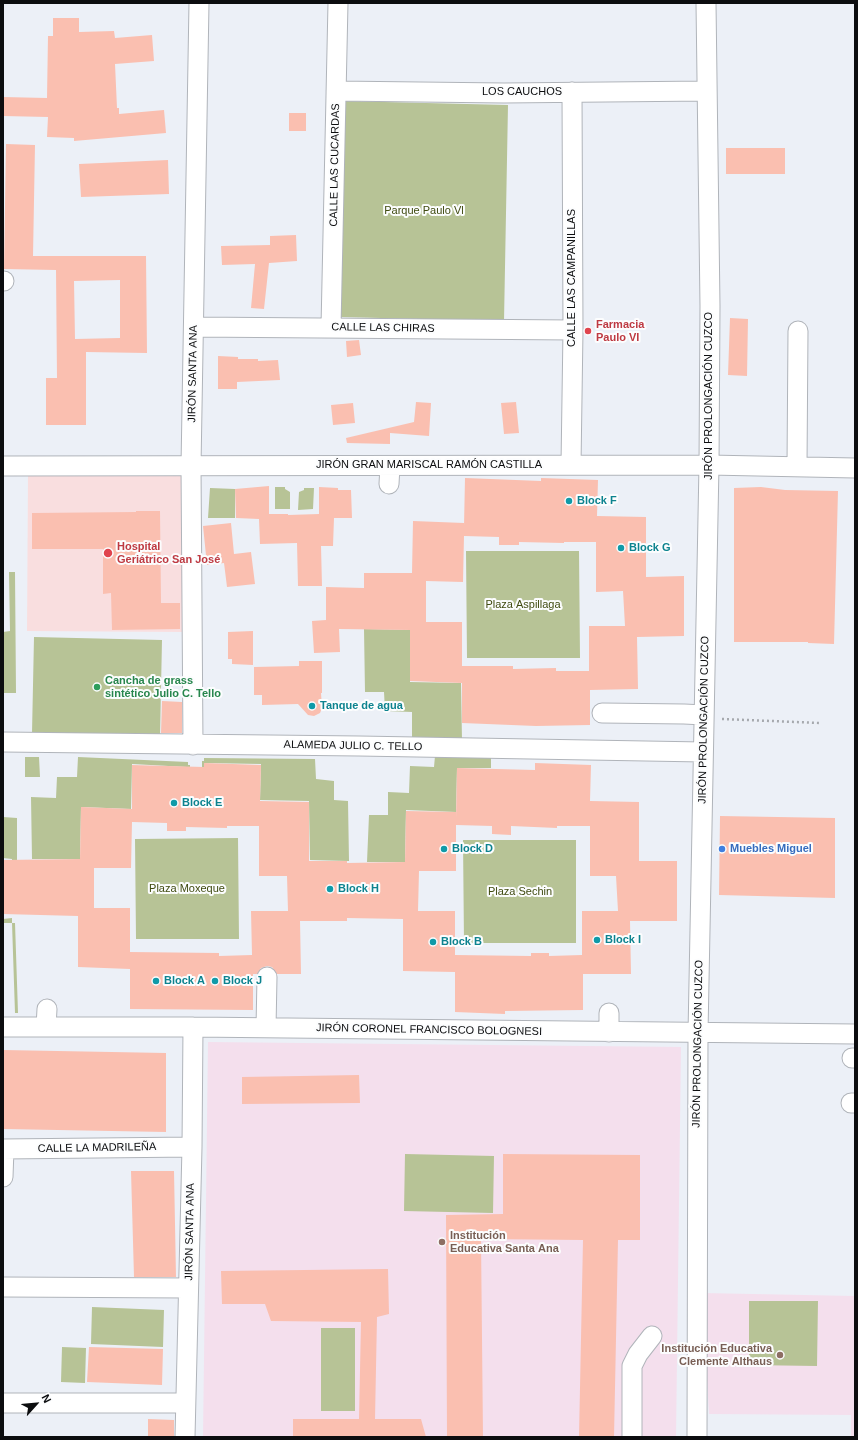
<!DOCTYPE html>
<html>
<head>
<meta charset="utf-8">
<style>
  body { margin:0 }
  #map { position:relative; width:858px; height:1440px; overflow:hidden; background:#ecf0f7; font-family:Arial,sans-serif }
  canvas { display:block }
  .frame { position:absolute; inset:0; border:4px solid #0c0d0f; pointer-events:none }
  .north { position:absolute; left:16px; top:1384px; width:40px; height:40px; -webkit-text-stroke:3px #fcfdfe; paint-order:stroke; rotate:63deg; font-size:11px; font-weight:700; line-height:16px; text-align:center; color:#0c0d0f }
  .north::after { content:''; display:block; margin:auto; width:14px; height:18px; background:#0c0d0f; clip-path:polygon(50% 0,100% 100%,50% 72%,0 100%) }
</style>
</head>
<body>
<div id="map">
<canvas width="858" height="1440"></canvas>
<div class="frame"></div>
<div class="north">N</div>
</div>
<script>
const ctx = document.querySelector('canvas').getContext('2d');
ctx.lineJoin = 'round';
function fillPath(path, color) { ctx.fillStyle = color; ctx.fill(path, 'evenodd'); }
const toPath = rows => new Path2D(rows.map(r => 'M' + r).join(''));
function strokePath(path, color, width, dash) { ctx.strokeStyle = color; ctx.lineWidth = width; ctx.lineCap = dash ? 'butt' : 'round'; ctx.setLineDash(dash || []); ctx.stroke(path); }
function drawText(font, color, halo, rows, align = 'center') {
  ctx.font = font + ' Arial,sans-serif'; ctx.lineWidth = 4; ctx.setLineDash([]); ctx.textBaseline = 'middle'; ctx.strokeStyle = halo; ctx.fillStyle = color; for (const [text, x, y, turn = 0] of rows) {
    ctx.save(); ctx.translate(x, y); ctx.rotate((+turn || 0) * Math.PI / 180); ctx.textAlign = isNaN(turn) ? turn : align; if (halo) ctx.strokeText(text, 0, 0); ctx.fillText(text, 0, 0); ctx.restore();
  }
}
const education = toPath([
  [208,1042,681,1047,676,1437,203,1437],
  [702,1293,855,1296,855,1437,851,1437,851,1415,709,1414]
]);
const medical = toPath([
  [28,474,188,475,187,632,27,631]
]);
const green = toPath([
  [344,101,508,105,504,321,340,317],
  [275,487,285,487,285,489,290,492,290,509,275,509],
  [210,488,235,489,235,518,208,518],
  [304,488,314,488,313,509,298,510,299,492,304,490],
  [466,551,579,551,580,658,467,658],
  [9,572,15,572,16,693,3,693,3,632,10,631],
  [364,629,410,630,410,682,461,683,462,741,412,741,412,712,385,711,384,692,365,692],
  [34,637,162,640,160,737,32,733],
  [491,754,491,768,457,768,456,812,406,810,405,862,367,862,369,815,388,815,388,792,409,793,410,766,434,767,435,756],
  [25,757,39,757,40,777,25,777],
  [78,757,188,762,188,765,190,765,190,773,187,767,132,764,131,809,81,807,80,859,32,859,31,797,56,798,57,777,77,777],
  [204,758,315,759,316,779,334,781,334,800,348,801,349,861,310,860,309,801,260,800,261,764,205,763,204,779,202,780,202,761,204,761],
  [3,817,17,818,17,907,12,907,12,859,3,858],
  [238,838,239,939,136,939,135,839],
  [463,840,576,840,576,943,464,943],
  [12,918,12,923,15,923,18,1013,15,1013,12,923,3,923,3,919],
  [405,1154,494,1156,493,1213,404,1211],
  [749,1301,818,1301,817,1366,749,1365],
  [92,1307,164,1310,163,1347,91,1344],
  [321,1328,355,1328,355,1411,321,1411],
  [62,1347,86,1348,85,1383,61,1382]
]);
const building = toPath([
  [53,18,79,18,79,32,114,31,115,38,152,35,154,61,115,64,117,108,119,108,119,114,164,110,166,133,74,141,74,138,47,137,48,117,3,116,3,97,47,98,48,36,53,36],
  [289,113,306,113,306,131,289,131],
  [6,144,35,145,33,256,146,256,147,353,86,352,86,425,46,425,46,378,57,378,56,270,4,269],
  [120,280,120,338,75,339,74,281],
  [726,148,785,148,785,174,726,174],
  [168,160,169,194,81,197,79,164],
  [296,235,297,261,269,263,264,309,251,308,255,264,222,265,221,246,270,245,270,236],
  [730,318,748,319,747,376,728,375],
  [359,340,361,355,347,357,346,341],
  [218,356,238,357,238,359,258,359,258,361,278,360,280,380,237,382,237,389,218,389],
  [416,402,431,403,429,436,390,433,390,444,347,443,346,438,414,422],
  [516,402,519,433,504,434,501,403],
  [353,403,355,423,333,425,331,405],
  [465,478,541,481,541,478,598,480,597,516,646,517,646,577,684,576,684,636,637,637,638,689,590,690,590,725,536,726,462,723,462,683,410,681,410,630,339,629,340,652,314,653,312,621,326,620,326,587,364,588,364,573,412,573,413,521,464,523,464,526],
  [464,536,499,537,499,545,519,545,519,542,564,543,564,542,596,542,596,592,623,591,625,626,589,626,589,671,556,671,556,668,513,669,513,666,462,666,462,622,426,622,426,581,463,582],
  [269,486,269,514,288,514,288,515,319,514,319,487,338,488,338,490,351,490,352,518,334,518,333,546,321,546,322,586,298,586,297,543,260,544,259,519,236,518,235,489],
  [761,487,785,490,838,491,834,644,808,643,808,642,734,642,734,488],
  [136,511,160,511,161,603,180,603,180,629,112,630,111,593,103,594,103,549,32,549,32,513,136,512],
  [231,523,234,554,251,552,255,584,227,587,224,563,207,565,203,526],
  [253,631,253,665,232,664,232,659,228,659,228,632],
  [299,661,322,661,322,693,321,693,322,708,320,713,314,716,308,715,298,704,262,705,262,695,254,695,254,667,299,666],
  [162,701,182,702,182,733,161,733],
  [204,763,261,765,260,801,309,802,309,861,347,861,347,863,405,862,406,811,456,812,456,818,457,768,535,770,535,763,591,765,590,801,639,802,639,861,677,861,677,921,630,921,631,974,583,974,583,1010,505,1011,505,1014,455,1012,455,972,403,971,403,919,347,918,347,921,300,921,301,974,277,974,272,967,267,966,261,968,257,974,253,974,253,1010,130,1009,130,969,78,967,78,916,3,914,3,860,80,859,81,807,132,809,132,812,132,765,204,767],
  [132,822,167,823,167,831,186,831,186,827,227,828,227,826,259,826,259,876,287,876,288,911,251,911,252,955,219,956,219,953,130,952,130,908,94,908,94,868,131,868],
  [456,825,492,826,492,834,511,835,511,826,557,828,557,826,590,826,590,876,616,876,618,911,582,911,582,955,549,956,549,953,531,953,531,956,455,955,455,911,418,911,419,871,456,871],
  [720,816,835,818,835,898,719,895],
  [3,1050,166,1053,166,1132,3,1129],
  [359,1075,360,1103,242,1104,242,1077],
  [503,1154,640,1155,640,1240,618,1240,614,1437,579,1437,583,1240,481,1239,483,1437,447,1437,446,1215,503,1214],
  [131,1171,174,1171,176,1277,134,1277],
  [388,1269,389,1314,377,1317,375,1419,421,1419,426,1437,293,1437,293,1419,359,1419,361,1322,271,1321,265,1304,222,1304,221,1271],
  [89,1347,163,1349,162,1385,87,1382],
  [148,1419,174,1420,174,1437,148,1437]
]);
const path = toPath([
  [722,719,820,723]
]);
const minor = toPath([
  [336,91,504,93,707,91],
  [3,281,4,281],
  [194,327,573,330],
  [331,327,338,3],
  [571,465,573,330,572,92],
  [3,466,709,465,855,468],
  [797,466,798,331],
  [389,484,390,466],
  [602,713,684,714,704,715],
  [3,742,359,746,703,752],
  [193,745,191,466,199,3],
  [609,1013,609,1032],
  [3,1027,193,1027,855,1034],
  [46,1027,47,1009],
  [266,1028,267,977],
  [852,1058,855,1058],
  [851,1103,855,1103],
  [3,1149,192,1147],
  [3,1177,4,1149],
  [3,1287,188,1288],
  [3,1403,185,1403],
  [185,1437,192,1147,193,1027],
  [632,1437,632,1366,638,1354,652,1336],
  [697,1437,698,1033,709,465,710,306,706,3]
]);
const markers = [
  [588,331,4,"#e0444e"],
  [569,501,4,"#0f9aa8"],
  [621,548,4,"#0f9aa8"],
  [108,553,5,"#e0444e"],
  [97,687,4,"#2e9e5b"],
  [312,706,4,"#0f9aa8"],
  [174,803,4,"#0f9aa8"],
  [444,849,4,"#0f9aa8"],
  [722,849,4,"#3f7fe0"],
  [330,889,4,"#0f9aa8"],
  [597,940,4,"#0f9aa8"],
  [433,942,4,"#0f9aa8"],
  [156,981,4,"#0f9aa8"],
  [215,981,4,"#0f9aa8"],
  [442,1242,4,"#8d6e63"],
  [780,1355,4,"#8d6e63"]
];
const streetNames = [
  ["LOS CAUCHOS",522,92],
  ["CALLE LAS CUCARDAS",335,165,-89],
  ["CALLE LAS CAMPANILLAS",572,278,-90],
  ["CALLE LAS CHIRAS",383,328,1],
  ["JIRÓN SANTA ANA",193,374,-89],
  ["JIRÓN PROLONGACIÓN CUZCO",709,396,-90],
  ["JIRÓN GRAN MARISCAL RAMÓN CASTILLA",429,465],
  ["JIRÓN PROLONGACIÓN CUZCO",704,720,-89],
  ["ALAMEDA JULIO C. TELLO",353,746,1],
  ["JIRÓN CORONEL FRANCISCO BOLOGNESI",429,1030,1],
  ["JIRÓN PROLONGACIÓN CUZCO",698,1044,-89],
  ["CALLE LA MADRILEÑA",97,1148,-1],
  ["JIRÓN SANTA ANA",190,1232,-89]
];
const parkNames = [
  ["Parque Paulo Vl",424,211],
  ["Plaza Aspillaga",523,605],
  ["Plaza Moxeque",187,889],
  ["Plaza Sechin",520,892]
];
const healthNames = [
  ["Farmacia",596,325],
  ["Paulo VI",596,338],
  ["Hospital",117,547],
  ["Geriátrico San José",117,560]
];
const cultureNames = [
  ["Block F",577,501],
  ["Block G",629,548],
  ["Tanque de agua",320,706],
  ["Block E",182,803],
  ["Block D",452,849],
  ["Block H",338,889],
  ["Block I",605,940],
  ["Block B",441,942],
  ["Block A",164,981],
  ["Block J",223,981]
];
const leisureNames = [
  ["Cancha de grass",105,681],
  ["sintético Julio C. Tello",105,694]
];
const shopNames = [
  ["Muebles Miguel",730,849]
];
const educationNames = [
  ["Institución",450,1236],
  ["Educativa Santa Ana",450,1249],
  ["Institución Educativa",772,1349,"right"],
  ["Clemente Althaus",772,1362,"right"]
];
fillPath(education, '#f4dfed');
fillPath(medical, '#f9dedf');
fillPath(green, '#b7c396');
fillPath(building, '#fabfb0');
strokePath(minor, '#b0b4ba', 21);
strokePath(path, '#a6a9ae', 2.5, [2, 3]);
strokePath(minor, '#fff', 19);
for (const [x, y, r, color] of markers) { const dot = new Path2D(); dot.arc(x, y, r, 0, 2 * Math.PI); ctx.fillStyle = color; ctx.fill(dot); strokePath(dot, '#fcfdfe', 1.5); }
drawText('11px', '#0c0d0f', '#fcfdfe', streetNames);
drawText('11px', '#404b11', '#fcfdfe', parkNames);
drawText('bold 11px', '#be3a42', '#fcfdfe', healthNames, 'left');
drawText('bold 11px', '#0d838f', '#fcfdfe', cultureNames, 'left');
drawText('bold 11px', '#27864d', '#fcfdfe', leisureNames, 'left');
drawText('bold 11px', '#366cbe', '#fcfdfe', shopNames, 'left');
drawText('bold 11px', '#785e54', '#fcfdfe', educationNames, 'left');
</script>
</body>
</html>
